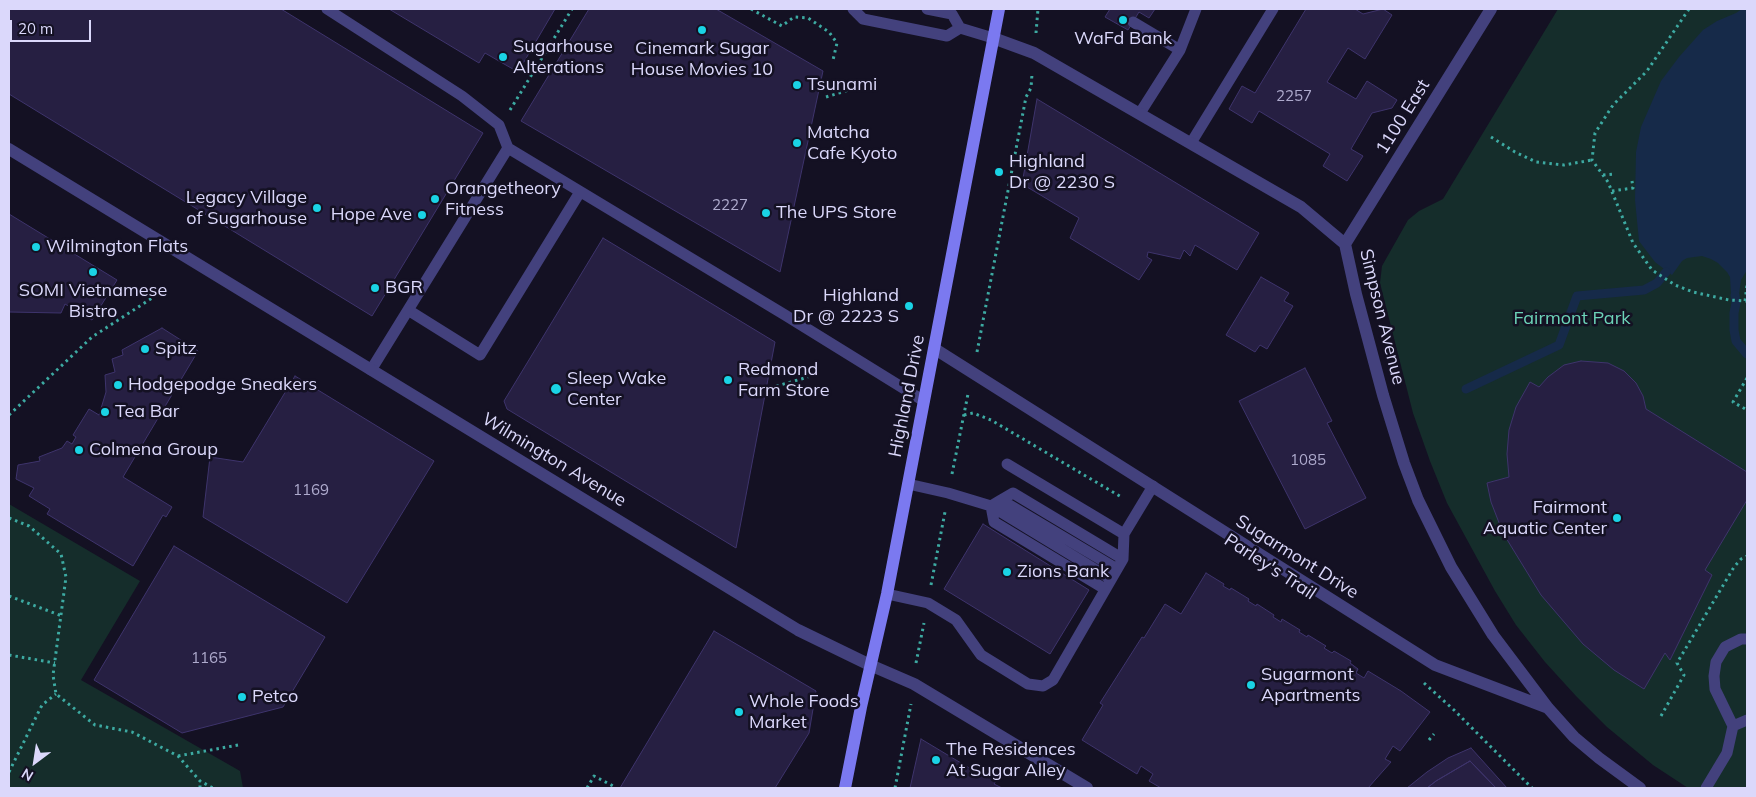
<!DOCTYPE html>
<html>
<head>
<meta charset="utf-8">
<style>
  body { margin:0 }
  #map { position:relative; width:1756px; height:797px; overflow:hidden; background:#141123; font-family:Mulish,sans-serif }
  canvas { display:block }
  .frame { position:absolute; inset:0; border:10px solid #dbd8fb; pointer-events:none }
  .north { position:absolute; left:10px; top:737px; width:50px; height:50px; -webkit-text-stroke:4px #141123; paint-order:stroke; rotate:211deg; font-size:14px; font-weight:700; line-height:20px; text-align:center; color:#dbd8fb }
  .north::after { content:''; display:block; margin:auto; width:18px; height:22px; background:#dbd8fb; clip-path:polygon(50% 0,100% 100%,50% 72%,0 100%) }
  .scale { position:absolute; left:10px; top:20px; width:81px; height:22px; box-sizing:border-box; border:2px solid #dbd8fb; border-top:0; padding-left:6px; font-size:15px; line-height:18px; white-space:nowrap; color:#dbd8fb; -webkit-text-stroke:4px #141123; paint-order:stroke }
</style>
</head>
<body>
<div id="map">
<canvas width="1756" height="797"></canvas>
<div class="frame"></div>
<div class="north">N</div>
<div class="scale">20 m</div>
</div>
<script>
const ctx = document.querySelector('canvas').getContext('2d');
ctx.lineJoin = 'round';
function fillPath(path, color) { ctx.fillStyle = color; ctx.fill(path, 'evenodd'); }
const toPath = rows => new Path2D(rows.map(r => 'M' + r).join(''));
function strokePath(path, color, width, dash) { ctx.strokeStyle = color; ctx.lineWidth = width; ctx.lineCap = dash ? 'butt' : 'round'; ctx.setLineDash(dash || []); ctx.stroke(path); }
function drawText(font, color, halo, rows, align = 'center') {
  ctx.font = font + ' Mulish,sans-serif'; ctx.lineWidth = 5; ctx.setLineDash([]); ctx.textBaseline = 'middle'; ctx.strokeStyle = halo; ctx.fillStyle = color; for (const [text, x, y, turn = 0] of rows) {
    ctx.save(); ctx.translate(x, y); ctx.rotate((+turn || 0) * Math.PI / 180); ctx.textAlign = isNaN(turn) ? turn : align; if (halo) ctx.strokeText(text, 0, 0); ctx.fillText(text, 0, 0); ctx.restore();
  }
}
const green = toPath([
  [1558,9,1747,9,1747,788,1688,788,1653,765,1607,727,1576,696,1545,662,1516,625,1495,591,1447,503,1430,461,1413,413,1380,283,1382,266,1408,220,1419,211,1443,199],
  [9,504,140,581,81,680,240,771,243,788,9,788]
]);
const water = toPath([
  [1742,9,1747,9,1747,270,1741,280,1739,294,1735,295,1731,294,1730,277,1727,272,1718,263,1711,259,1702,256,1687,258,1682,261,1672,275,1655,262,1639,241,1635,200,1636,152,1641,127,1661,81,1679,57,1703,30,1717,21,1736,13]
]);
const stream = toPath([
  [1735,295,1736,303,1734,313,1734,330,1736,341,1747,354],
  [1466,389,1559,345,1577,296,1644,290,1657,283,1666,272]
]);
const building = toPath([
  [9,9,281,9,483,133,372,316,9,94,9,9],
  [389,9,555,9,518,72,485,53,479,63,389,9],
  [589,9,716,9,823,71,780,272,521,121,589,9],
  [1110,9,1155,9,1149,18,1139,12,1128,30,1105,17,1110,9],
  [1306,9,1355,9,1363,14,1383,9,1392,15,1365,59,1348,48,1327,82,1356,99,1367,81,1397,100,1392,108,1372,113,1351,149,1363,156,1347,181,1323,166,1330,154,1259,111,1252,123,1229,109,1242,86,1255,93,1306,9],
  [1037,99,1259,233,1237,270,1195,245,1190,256,1184,250,1180,259,1148,252,1147,257,1152,260,1139,280,1070,238,1079,218,1022,184,1037,99],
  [9,214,117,280,92,320,65,304,61,313,9,312,9,214],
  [603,238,775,342,736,548,507,409,504,401,603,238],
  [1261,277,1289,293,1284,301,1293,306,1267,349,1260,345,1255,352,1226,335,1261,277],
  [162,328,198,351,123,477,172,507,166,517,163,515,133,566,47,514,50,509,29,496,34,488,16,479,18,465,40,461,39,457,62,448,67,441,72,444,76,437,73,435,89,409,99,415,106,392,105,375,115,372,112,359,123,355,122,350,162,328],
  [1581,361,1608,363,1624,371,1636,383,1643,396,1646,409,1747,472,1747,500,1705,570,1712,575,1670,660,1665,653,1644,689,1614,670,1583,644,1541,595,1503,533,1491,502,1487,483,1509,477,1507,454,1509,430,1516,407,1530,382,1539,387,1548,377,1564,365,1581,361],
  [1305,368,1332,421,1327,423,1366,498,1305,529,1239,401,1305,368],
  [295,376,434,461,347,603,203,517,210,457,243,462,295,376],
  [983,524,1089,590,1050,654,944,589,983,524],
  [174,546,325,637,283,707,182,733,94,680,174,546],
  [1206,573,1224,584,1223,586,1230,590,1231,588,1249,599,1248,601,1256,606,1257,604,1274,615,1273,617,1281,622,1282,619,1300,630,1299,632,1307,637,1308,635,1326,646,1324,648,1332,653,1334,651,1351,661,1350,663,1358,669,1356,673,1364,678,1368,671,1401,691,1430,712,1400,751,1393,746,1385,759,1391,762,1368,788,1161,788,1149,781,1153,774,1141,766,1137,774,1082,740,1103,705,1100,703,1142,637,1144,638,1165,604,1181,614,1206,573],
  [714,631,816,691,809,733,775,788,620,788,714,631],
  [921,739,986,778,989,772,998,778,994,784,1002,788,910,788,921,739],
  [1471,748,1507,788,1496,788,1470,761,1436,781,1427,788,1407,788,1427,772,1448,758,1471,748],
  [1470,761,1496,788,1427,788,1436,781,1470,761]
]);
const path = toPath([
  [751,9,782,26,794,17,808,18,829,32,837,43,833,60],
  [1689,9,1647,71,1613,105,1595,133,1592,160,1608,182,1633,243,1652,270,1675,285,1693,292,1729,300,1747,301],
  [1036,33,1038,9],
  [826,97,852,89],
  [510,110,572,9],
  [1491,137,1515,152,1536,162,1564,165,1592,160],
  [1603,175,1615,174],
  [1612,191,1633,188,1632,181],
  [1745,301,1747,285],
  [977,352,1026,97,1031,88,1032,74],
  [1747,378,1733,402,1747,410],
  [770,388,808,377],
  [9,415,92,337,166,289],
  [964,415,973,413,991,420,1123,498],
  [952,474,968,394],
  [9,518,29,526,61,554,66,577,53,675,56,694,95,725,132,732,178,756,200,781,213,788],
  [931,585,945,512],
  [9,596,62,616],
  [9,655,55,663],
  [916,663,924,623],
  [1424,683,1454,710,1532,788],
  [1661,716,1684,675,1677,663,1734,567,1741,559,1747,556],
  [1429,740,1434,734],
  [178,756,238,745],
  [9,772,42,705,56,694],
  [200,788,200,781],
  [587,788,594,776,615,787],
  [895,788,911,704]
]);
const lane = toPath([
  [327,9,462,96,499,125,508,148],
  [853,9,863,19,947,36,960,28],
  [927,9,952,14,960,28,993,38],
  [1133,22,1180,50],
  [1140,113,1180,50,1196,9],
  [1191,143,1273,9],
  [408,310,480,355,580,192],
  [371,370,508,148,785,315,924,401],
  [1007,464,1124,534],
  [908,484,948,493,991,506,1111,579],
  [1001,500,1013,493,1123,559],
  [991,506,994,522,1105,589],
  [991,506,1001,500,1117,569],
  [887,594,928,603,956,620,981,655,1028,684,1043,686,1053,680,1123,559,1124,534,1153,486],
  [1733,726,1747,720],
  [1706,788,1727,753,1733,726,1715,689,1714,676,1716,662,1725,647,1741,639,1747,639]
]);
const street = toPath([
  [993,38,1034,53,1301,207,1345,244,1356,294,1383,395,1404,463,1418,500,1451,567,1493,635,1548,708,1574,737,1599,758,1640,788],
  [9,149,798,630,870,665,914,684,1087,788],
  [1345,244,1491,9],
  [935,349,1435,665,1548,708]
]);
const secondary = toPath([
  [845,788,861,707,887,594,999,9]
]);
const markers = [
  [1123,20,5,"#1ad3e5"],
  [702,30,5,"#1ad3e5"],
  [503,57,5,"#1ad3e5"],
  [797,85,5,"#1ad3e5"],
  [797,143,5,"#1ad3e5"],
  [999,172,5,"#1ad3e5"],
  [435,199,5,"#1ad3e5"],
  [317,208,5,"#1ad3e5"],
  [766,213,5,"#1ad3e5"],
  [422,215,5,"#1ad3e5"],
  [36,247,5,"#1ad3e5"],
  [93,272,5,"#1ad3e5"],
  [375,288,5,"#1ad3e5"],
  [909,306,5,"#1ad3e5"],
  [145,349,5,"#1ad3e5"],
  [728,380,5,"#1ad3e5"],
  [118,385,5,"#1ad3e5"],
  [556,389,6,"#1ad3e5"],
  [105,412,5,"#1ad3e5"],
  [79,450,5,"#1ad3e5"],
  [1617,518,5,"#1ad3e5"],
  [1007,572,5,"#1ad3e5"],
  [1251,685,5,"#1ad3e5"],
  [242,697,5,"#1ad3e5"],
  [739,712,5,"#1ad3e5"],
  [936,760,5,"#1ad3e5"]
];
const numberNames = [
  ["2257",1294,96],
  ["2227",730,205],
  ["1085",1308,460],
  ["1169",311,490],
  ["1165",209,658]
];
const poiNames = [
  ["WaFd Bank",1123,39,"center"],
  ["Sugarhouse",513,47],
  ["Alterations",513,68],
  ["Cinemark Sugar",702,49,"center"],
  ["House Movies 10",702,70,"center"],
  ["Tsunami",807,85],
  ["Matcha",807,133],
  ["Cafe Kyoto",807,154],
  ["Highland",1009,162],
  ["Dr @ 2230 S",1009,183],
  ["Orangetheory",445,189],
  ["Fitness",445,210],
  ["Legacy Village",307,198,"right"],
  ["of Sugarhouse",307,219,"right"],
  ["The UPS Store",776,213],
  ["Hope Ave",412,215,"right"],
  ["Wilmington Flats",46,247],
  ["BGR",385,288],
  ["SOMI Vietnamese",93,291,"center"],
  ["Bistro",93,312,"center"],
  ["Highland",899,296,"right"],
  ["Dr @ 2223 S",899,317,"right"],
  ["Spitz",155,349],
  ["Redmond",738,370],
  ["Farm Store",738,391],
  ["Sleep Wake",567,379],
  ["Center",567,400],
  ["Hodgepodge Sneakers",128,385],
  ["Tea Bar",115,412],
  ["Colmena Group",89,450],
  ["Fairmont",1607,508,"right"],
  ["Aquatic Center",1607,529,"right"],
  ["Zions Bank",1017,572],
  ["Sugarmont",1261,675],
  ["Apartments",1261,696],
  ["Petco",252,697],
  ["Whole Foods",749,702],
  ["Market",749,723],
  ["The Residences",946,750],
  ["At Sugar Alley",946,771]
];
const streetNames = [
  ["1100 East",1403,117,-58],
  ["Simpson Avenue",1382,317,76],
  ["Highland Drive",907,396,-79],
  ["Wilmington Avenue",554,460,31],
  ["Sugarmont Drive",1297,557,32],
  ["Parley's Trail",1270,567,33]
];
const parkNames = [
  ["Fairmont Park",1572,319]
];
fillPath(green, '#152d2b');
fillPath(water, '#162a49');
strokePath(stream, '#162a49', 9);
fillPath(building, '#261f42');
strokePath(building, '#3e346c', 1);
strokePath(path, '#3daaa2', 3, [2.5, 4]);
strokePath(lane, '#43417d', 11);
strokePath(street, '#43417d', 12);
strokePath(secondary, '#7b79f0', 12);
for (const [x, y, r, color] of markers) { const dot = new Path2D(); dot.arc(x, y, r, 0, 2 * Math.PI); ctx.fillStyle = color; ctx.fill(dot); strokePath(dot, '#141123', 2); }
drawText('15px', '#aeaacd', null, numberNames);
drawText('18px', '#dbd8fb', '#141123', poiNames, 'left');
drawText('18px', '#dbd8fb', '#141123', streetNames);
drawText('18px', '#6cd3b8', '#141123', parkNames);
</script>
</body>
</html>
